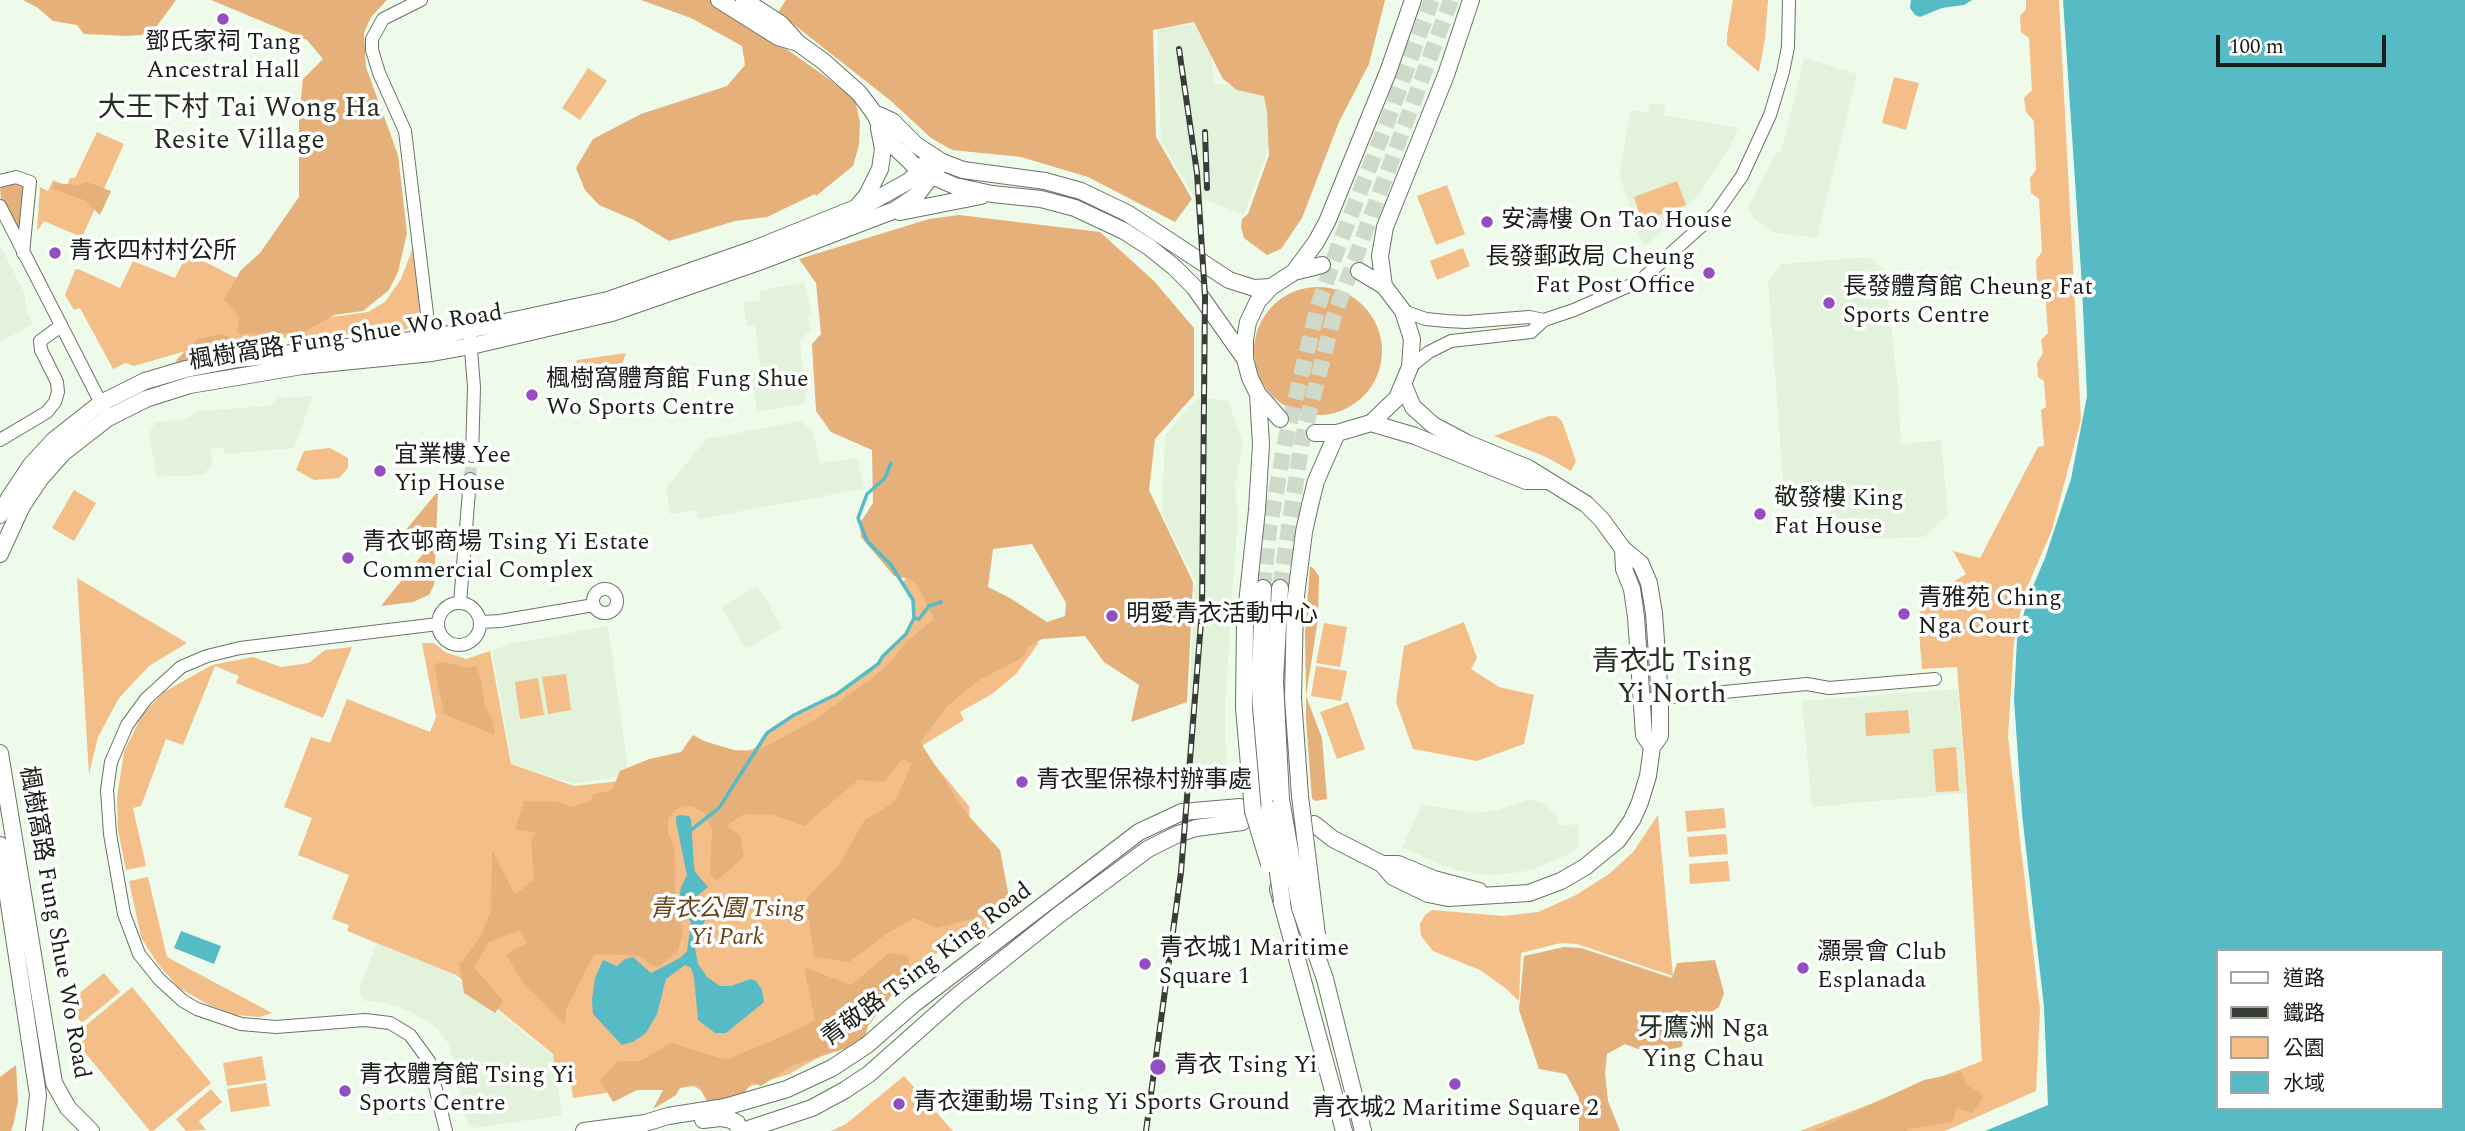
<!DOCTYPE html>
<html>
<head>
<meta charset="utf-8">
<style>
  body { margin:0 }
  #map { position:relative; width:2465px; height:1131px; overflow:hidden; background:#effbea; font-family:Spectral,"Noto Sans TC",serif }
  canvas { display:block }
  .legend { position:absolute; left:2216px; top:949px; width:228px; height:161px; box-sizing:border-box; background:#fff; border:2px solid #a3a5a3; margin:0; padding:9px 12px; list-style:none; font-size:21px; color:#1a1e18 }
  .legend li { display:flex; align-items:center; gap:14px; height:35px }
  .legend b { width:35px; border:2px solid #a3a5a3 }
  .scale { position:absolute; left:2216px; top:35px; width:170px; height:32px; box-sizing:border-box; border:4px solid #1a1e18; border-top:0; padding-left:9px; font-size:21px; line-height:24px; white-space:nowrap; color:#1a1e18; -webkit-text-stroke:5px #fff; paint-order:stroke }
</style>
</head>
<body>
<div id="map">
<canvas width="2465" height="1131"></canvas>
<ul class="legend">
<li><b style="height:9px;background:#fff"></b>道路</li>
<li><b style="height:9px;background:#383d36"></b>鐵路</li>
<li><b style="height:19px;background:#f3be88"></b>公園</li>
<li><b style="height:19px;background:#57bbc6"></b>水域</li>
</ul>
<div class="scale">100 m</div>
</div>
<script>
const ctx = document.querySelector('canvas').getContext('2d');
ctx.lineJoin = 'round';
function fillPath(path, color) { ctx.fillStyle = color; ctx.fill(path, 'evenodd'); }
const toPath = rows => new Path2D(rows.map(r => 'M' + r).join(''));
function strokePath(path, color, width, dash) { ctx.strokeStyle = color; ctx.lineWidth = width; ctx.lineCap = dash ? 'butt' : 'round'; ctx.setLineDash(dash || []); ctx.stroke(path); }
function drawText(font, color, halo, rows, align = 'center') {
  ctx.font = font + ' Spectral,"Noto Sans TC",serif'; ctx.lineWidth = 7; ctx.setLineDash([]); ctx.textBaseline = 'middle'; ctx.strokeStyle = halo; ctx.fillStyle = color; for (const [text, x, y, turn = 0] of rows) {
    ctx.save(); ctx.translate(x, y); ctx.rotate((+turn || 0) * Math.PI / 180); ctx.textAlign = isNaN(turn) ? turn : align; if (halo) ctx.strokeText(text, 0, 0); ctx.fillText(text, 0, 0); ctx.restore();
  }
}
const built = toPath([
  [1208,24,1214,83,1269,89,1269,148,1244,215,1193,195,1161,141,1157,27],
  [1804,58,1857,74,1817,238,1774,233,1754,219,1748,207,1777,152,1781,152],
  [1650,103,1665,105,1664,115,1738,128,1728,151,1699,194,1663,231,1643,247,1619,174,1631,110,1648,113],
  [0,244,25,294,26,310,33,324,0,342],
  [1869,257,1885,270,1898,389,1901,444,1941,440,1948,515,1924,537,1865,539,1814,501,1795,503,1784,494,1768,281,1782,264],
  [804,282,812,314,807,315,810,330,800,342,806,403,757,412,752,378,762,376,755,325,747,327,743,303,760,300,759,291],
  [313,396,294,448,224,454,223,448,211,448,212,462,204,475,157,477,149,433,155,423,189,418,196,411,270,406,278,398],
  [1197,398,1228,400,1243,443,1235,486,1238,514,1225,706,1226,763,1229,789,1185,792,1195,581,1162,513,1165,435],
  [800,421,813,432,820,463,857,458,864,489,698,519,696,510,670,514,666,488,706,439],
  [758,586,782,628,746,649,721,607],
  [608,626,629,775,574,784,512,764,492,651,509,644],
  [1958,689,1966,793,1812,807,1802,701],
  [1529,799,1542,803,1557,815,1559,826,1578,824,1579,846,1567,855,1537,868,1522,872,1491,875,1459,871,1444,866,1402,847,1422,805,1480,813,1499,810],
  [377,943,449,972,553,1056,562,1115,476,1128,469,1125,465,1117,454,1063,449,1045,438,1029,428,1021,402,1008,377,1001,363,1001,359,989]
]);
const green = toPath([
  [1733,0,1768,0,1765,39,1759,72,1727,45,1727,35],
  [2026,0,2059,0,2081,420,2052,530,2025,592,2014,642,2008,737,2040,1010,2036,1091,1945,1131,1800,1131,1982,1061,1967,795,1957,667,1922,669,1918,618,1925,600,1966,574,1953,551,1980,558,2038,447,2044,446,2041,410,2046,407,2044,381,2038,377,2037,363,2043,353,2041,340,2048,333,2045,292,2037,284,2036,260,2042,252,2039,199,2031,193,2030,178,2036,170,2034,121,2026,112,2024,98,2032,90,2029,38,2021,32,2020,16,2026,9],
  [588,68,607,81,580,120,562,108],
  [1894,77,1919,83,1906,130,1882,123],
  [97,132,124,144,83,235,79,236,44,221,37,231,40,187,48,191,53,180,67,186,70,178,75,178],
  [1677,181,1686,205,1642,221,1634,197],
  [1447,185,1465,234,1436,245,1417,196],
  [414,245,420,307,419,318,413,326,402,331,268,339,207,345,134,366,126,363,113,369,80,308,74,310,65,295,75,270,78,269,120,288,133,261,175,278,188,253,316,319,368,312,385,302,401,279],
  [1463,248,1470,266,1437,280,1430,261],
  [626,353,618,374,570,378,577,360],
  [1549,416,1556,416,1562,421,1576,461,1571,471,1546,457,1494,436],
  [330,448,348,458,348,468,339,478,314,480,296,470,304,451],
  [74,490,96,503,74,541,52,528],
  [908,577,1028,615,1038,644,1016,674,992,694,960,712,964,720,920,747,969,806,973,872,1003,911,987,932,979,924,881,992,836,1048,789,1074,745,1088,706,1093,684,1081,573,1098,569,1068,555,1070,553,1054,456,975,347,931,349,925,332,919,349,875,298,855,312,818,284,807,311,737,330,743,347,699,430,732,436,717,422,643,434,643,445,652,466,659,490,651,511,764,574,786,640,779,718,762,757,747,762,737,776,726,837,694,878,664,883,656,906,634,914,618,913,600,902,582],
  [77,578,187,643,149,666,119,698,98,737,89,774],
  [1464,622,1477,658,1471,669,1499,687,1534,695,1524,744,1477,761,1413,749,1396,702,1404,646],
  [1324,623,1347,627,1340,667,1316,663],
  [352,647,323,718,236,683,239,676,215,666,183,745,166,739,141,806,133,808,146,866,126,870,118,830,117,798,124,752,142,715,164,692,212,665,253,657,281,667,309,663,325,650],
  [1316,666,1347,671,1341,701,1311,696],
  [566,674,571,710,548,714,542,677],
  [538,678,544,715,520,719,515,682],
  [1348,702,1365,749,1337,759,1320,712],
  [1908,710,1910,733,1866,736,1865,713],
  [1956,747,1959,791,1936,792,1933,749],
  [1724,808,1726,828,1687,832,1685,811],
  [1658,815,1673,976,1577,944,1561,943,1521,953,1519,1001,1504,987,1480,970,1433,951,1421,936,1420,924,1425,915,1432,910,1504,916,1538,912,1576,895,1609,874,1633,852],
  [1726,834,1728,854,1689,857,1687,837],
  [1728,861,1730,881,1690,884,1689,864],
  [148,877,167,957,272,1013,260,1017,236,1015,209,1005,179,988,157,963,141,937,129,881],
  [104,973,120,992,82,1023,66,1004],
  [132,987,211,1083,153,1131,150,1131,72,1037],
  [262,1056,266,1080,227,1086,223,1063],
  [904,1076,953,1131,831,1131,846,1124],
  [266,1083,270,1106,231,1112,227,1089],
  [211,1089,222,1102,199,1121,206,1130,186,1131,176,1119]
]);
const forest = toPath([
  [23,0,176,0,151,34,127,36,84,34,77,25,53,21,38,8],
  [211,0,387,0,371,17,364,33,366,67,398,155,407,233,398,272,389,290,363,311,334,315,302,333,238,334,239,316,224,299,241,270,260,253,299,197,299,115,303,79,323,59,307,40],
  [641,0,712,0,741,17,826,77,855,100,860,122,859,145,853,166,816,196,815,194,767,217,735,221,669,241,634,220,599,205,585,190,576,168,593,139,641,114,727,86,745,65,742,46,691,18],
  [786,0,1385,0,1369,64,1339,122,1302,218,1281,249,1267,255,1244,238,1241,227,1242,219,1248,214,1269,155,1267,112,1264,96,1237,90,1223,79,1194,22,1153,30,1156,137,1192,199,1175,222,1088,177,1021,157,952,150,931,138,891,101,778,12],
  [16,181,23,184,24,189,21,229,14,225,1,199,0,189,6,183],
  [87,182,111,191,100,215,84,200,53,189,54,183,78,185],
  [959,215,1100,232,1154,281,1194,328,1194,395,1155,439,1149,490,1193,582,1187,702,1131,722,1139,685,1104,662,1085,636,1042,639,1029,646,1022,658,981,679,947,706,920,742,966,813,1000,850,1012,913,976,918,937,928,914,918,886,934,849,962,814,957,806,899,840,864,864,821,895,801,912,763,902,759,884,782,858,780,804,826,773,815,744,814,726,826,740,835,744,857,716,881,710,873,712,830,704,813,692,806,676,809,668,819,668,833,675,851,675,892,683,933,678,951,659,966,651,965,640,956,594,954,566,1010,565,1025,521,980,506,954,527,943,520,930,489,942,474,967,503,1001,495,1013,464,993,459,963,463,961,481,935,491,911,492,850,515,895,534,879,531,842,536,832,515,830,524,801,557,802,572,807,590,801,594,794,612,790,620,771,649,759,681,752,693,735,704,741,734,750,757,751,808,724,874,677,894,658,906,642,934,619,918,586,910,579,894,576,861,537,860,523,873,503,872,450,831,432,816,411,812,344,821,334,816,283,799,259,929,219],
  [1032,544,1066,603,1065,616,1047,622,1010,598,988,587,993,549],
  '1254 351a64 64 0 1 1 128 0a64 64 0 1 1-128 0Z',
  [222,334,236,339,240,345,228,347,212,360,175,369,177,359,198,339],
  [438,491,434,585,429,595,413,602,381,606,426,550,405,531],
  [1310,567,1312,567,1319,576,1318,619,1306,696,1322,738,1327,799,1316,801,1312,799,1306,719,1306,696,1305,632],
  [444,662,468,668,476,666,481,679,485,706,492,720,495,735,444,714,434,664],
  [1564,947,1581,948,1672,978,1677,963,1715,960,1724,993,1719,1007,1704,1017,1686,1022,1682,1047,1648,1053,1625,1044,1607,1054,1605,1073,1608,1101,1620,1131,1579,1131,1579,1098,1566,1074,1539,1069,1519,1010,1524,956],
  [889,953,908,956,909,973,868,1026,863,1043,793,1065,761,1086,752,1082,741,1098,709,1105,698,1085,680,1088,676,1095,653,1109,663,1090,637,1090,613,1102,600,1080,618,1061,640,1061,671,1043,726,1060,801,1028,815,1020,804,967,851,985],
  [16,1065,18,1101,14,1122,11,1131,0,1131,0,1077],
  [1962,1072,1966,1084,1984,1096,1972,1113,1957,1108,1952,1122,1908,1129,1907,1131,1813,1131,1924,1080]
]);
const water = toPath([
  [1911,0,1972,0,1964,5,1942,8,1920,17,1915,15,1910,8],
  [2063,0,2465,0,2465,1131,1985,1131,2048,1105,2044,1007,2022,814,2014,700,2017,639,2028,598,2045,558,2071,479,2087,396,2082,286],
  [2218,951,2442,951,2442,1108,2218,1108],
  [679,815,689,816,691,820,694,866,695,872,708,887,697,896,698,903,707,911,707,914,695,948,698,964,707,977,720,986,731,986,751,979,756,981,762,990,764,1002,731,1029,726,1033,715,1033,698,1020,694,977,691,968,685,965,666,979,657,1014,646,1033,633,1042,622,1045,593,1014,592,1000,595,978,603,960,617,966,625,959,633,957,651,973,680,958,687,951,691,923,683,908,680,894,681,887,687,875,676,822,676,817],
  [181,931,221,946,214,964,174,948]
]);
const stream = toPath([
  [891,463,885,478,867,494,858,518,867,541,891,565,913,600,914,618],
  [691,830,719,808,767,733,794,715,837,694,878,664,883,656,906,634,914,618,919,619,929,606,941,602]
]);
const minorTunnel = toPath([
  [470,479,472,456]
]);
const majorTunnel = toPath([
  [1263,588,1269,530,1286,438,1318,306,1337,250,1388,120,1432,0],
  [1280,588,1302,441,1333,319,1451,0]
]);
const minor = toPath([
  [421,0,383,19,372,39,372,50,379,73,405,131,431,347],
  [0,181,16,177,30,182,23,253],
  [0,206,105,411],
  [1403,311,1426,319,1446,321,1466,322,1529,317,1544,320,1574,310,1640,281,1716,213,1742,176,1770,115,1783,72,1788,47,1789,0],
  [470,337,474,387,472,456],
  [1410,367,1429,352,1451,341,1531,332,1544,320],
  [0,440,47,412,55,402,58,392,57,382,41,350,40,341,61,326],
  '593 601a12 12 0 1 1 24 0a12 12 0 1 1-24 0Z',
  '438 624a21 21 0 1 1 42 0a21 21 0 1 1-42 0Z',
  [460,603,470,479],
  [481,622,500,621,594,605],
  [438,624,240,648,207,656,181,667,146,699,127,725,111,762,107,790,110,834,124,914,139,954,159,979,183,1001,197,1009,241,1024,276,1027,365,1020,390,1023,410,1035,429,1061,446,1131],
  [1641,700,1807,684,1829,688,1935,679]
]);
const major = toPath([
  [719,0,778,37,798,43],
  [744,0,781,24,798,43,823,61,859,93,874,113,883,131,896,148,920,171,955,186,992,194,1041,199,1075,208,1124,231,1149,247,1174,267,1194,287,1245,359],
  [874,113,892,121,916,145,942,162,963,170,1045,181,1081,191,1127,213,1229,280,1254,288,1271,287],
  [857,207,867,195,880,169,883,149,879,128],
  [900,212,981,196],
  [1294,272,1316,242,1327,222,1388,72,1413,0],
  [1384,286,1380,256,1385,227,1446,75,1471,0],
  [1280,419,1258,394,1250,378,1245,359,1245,339,1248,322,1258,301,1271,287,1294,272,1322,265],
  [1371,423,1415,436,1526,481,1547,481],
  [1315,433,1337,433,1371,423,1397,398,1410,367,1412,339,1403,311,1384,286,1359,271],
  [0,515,9,498,31,465,54,440,101,403,145,381,186,369,238,359,430,338,608,300,754,249,873,201,909,181,920,171,931,155],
  [1623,549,1624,569,1632,589,1636,617,1644,735,1652,747],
  [0,554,22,506,40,479,63,453,108,418,146,399,190,385,302,366,432,353,471,346,612,313,759,262,895,210,916,196,942,162],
  [1263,588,1260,681,1262,741,1269,809],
  [1280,588,1275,681,1281,799],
  [1244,708,1245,622,1257,510,1261,445,1258,394],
  [0,753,54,1083,68,1108,91,1131],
  [1300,796,1293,698,1295,604,1304,532,1310,505,1316,481,1337,433],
  [1314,824,1333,839,1382,864,1393,877,1428,894,1448,898,1529,893,1561,881,1585,867,1618,840,1632,820,1640,802,1648,776,1652,747,1660,736,1660,698,1654,613,1649,583,1641,564,1623,549,1602,520,1586,504,1528,468,1467,443,1433,425,1413,407,1404,386],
  [0,845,38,1095,34,1131],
  [1382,864,1398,864,1434,879,1479,891],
  [1278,889,1344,1131],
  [1325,979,1363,1131],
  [703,1120,720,1118,731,1120,737,1123,739,1131],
  [584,1131,645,1123,668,1116,725,1107,787,1089,832,1068,867,1045,914,1004,1139,832,1182,812,1240,807],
  [742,1131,812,1108,845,1090,869,1074,957,996,1060,914,1148,849,1178,834,1196,828,1242,822]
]);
const rail = toPath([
  [1205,132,1207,188],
  [1146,1131,1181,872,1202,610,1205,296,1197,173,1179,49]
]);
const majorBridge = toPath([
  [1244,708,1253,811,1269,864],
  [1300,796,1317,935],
  [1281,799,1300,908,1325,979],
  [1269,809,1282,901]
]);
const markers = [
  [223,19,7,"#934ec2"],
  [1487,222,7,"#934ec2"],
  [55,253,7,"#934ec2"],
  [1709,273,7,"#934ec2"],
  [1829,303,7,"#934ec2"],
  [532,395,7,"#934ec2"],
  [380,471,7,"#934ec2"],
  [1760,514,7,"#934ec2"],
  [348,558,7,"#934ec2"],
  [1904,614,7,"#934ec2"],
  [1112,616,7,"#934ec2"],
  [1022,782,7,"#934ec2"],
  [1145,964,7,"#934ec2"],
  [1803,968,7,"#934ec2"],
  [1158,1067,9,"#934ec2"],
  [1455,1084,7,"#934ec2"],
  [345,1091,7,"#934ec2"],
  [899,1104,7,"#934ec2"]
];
const poiNames = [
  ["鄧氏家祠 Tang",223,44,"center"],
  ["Ancestral Hall",223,72,"center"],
  ["安濤樓 On Tao House",1501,222],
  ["青衣四村村公所",69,253],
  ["長發郵政局 Cheung",1695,259,"right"],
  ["Fat Post Office",1695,287,"right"],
  ["長發體育館 Cheung Fat",1843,289],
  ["Sports Centre",1843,317],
  ["楓樹窩體育館 Fung Shue",546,381],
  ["Wo Sports Centre",546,409],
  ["宜業樓 Yee",394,457],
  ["Yip House",394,485],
  ["敬發樓 King",1774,500],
  ["Fat House",1774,528],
  ["青衣邨商場 Tsing Yi Estate",362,544],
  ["Commercial Complex",362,572],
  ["青雅苑 Ching",1918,600],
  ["Nga Court",1918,628],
  ["明愛青衣活動中心",1126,616],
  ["青衣聖保祿村辦事處",1036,782],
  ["青衣城1 Maritime",1159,950],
  ["Square 1",1159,978],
  ["灝景會 Club",1817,954],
  ["Esplanada",1817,982],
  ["青衣 Tsing Yi",1174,1067],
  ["青衣體育館 Tsing Yi",359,1077],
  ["Sports Centre",359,1105],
  ["青衣運動場 Tsing Yi Sports Ground",913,1104],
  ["青衣城2 Maritime Square 2",1455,1110,"center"]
];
const streetNames = [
  ["楓樹窩路 Fung Shue Wo Road",346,339,-9],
  ["楓樹窩路 Fung Shue Wo Road",53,923,80],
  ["青敬路 Tsing King Road",928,966,-37]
];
const parkNames = [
  ["青衣公園 Tsing",727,911],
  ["Yi Park",727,939]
];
const neighbourhoodNames = [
  ["牙鷹洲 Nga",1703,1031],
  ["Ying Chau",1703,1061]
];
const quarterNames = [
  ["大王下村 Tai Wong Ha",239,111],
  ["Resite Village",239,143],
  ["青衣北 Tsing",1672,665],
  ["Yi North",1672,697]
];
fillPath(built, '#e3f3db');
fillPath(green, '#f3be88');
fillPath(forest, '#e5b07a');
fillPath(water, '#57bbc6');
strokePath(stream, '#57bbc6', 3.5);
strokePath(minorTunnel, '#cfdaca', 12, [12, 6]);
strokePath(majorTunnel, '#cfdaca', 16, [16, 8]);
strokePath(minor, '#697465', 14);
strokePath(major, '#697465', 18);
strokePath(minor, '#fff', 12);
strokePath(major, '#fff', 16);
strokePath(rail, '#383d36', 6);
strokePath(rail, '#fff', 3.5, [10]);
strokePath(majorBridge, '#697465', 18, []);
strokePath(majorBridge, '#fff', 16);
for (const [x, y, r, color] of markers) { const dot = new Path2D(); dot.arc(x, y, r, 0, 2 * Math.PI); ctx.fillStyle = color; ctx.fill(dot); strokePath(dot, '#fff', 2.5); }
drawText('24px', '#1a1e18', '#fff', poiNames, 'left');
drawText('24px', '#1a1e18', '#fff', streetNames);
drawText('italic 24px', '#67431a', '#fff', parkNames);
drawText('26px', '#262f22', '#fff', neighbourhoodNames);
drawText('28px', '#262f22', '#fff', quarterNames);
</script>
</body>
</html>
